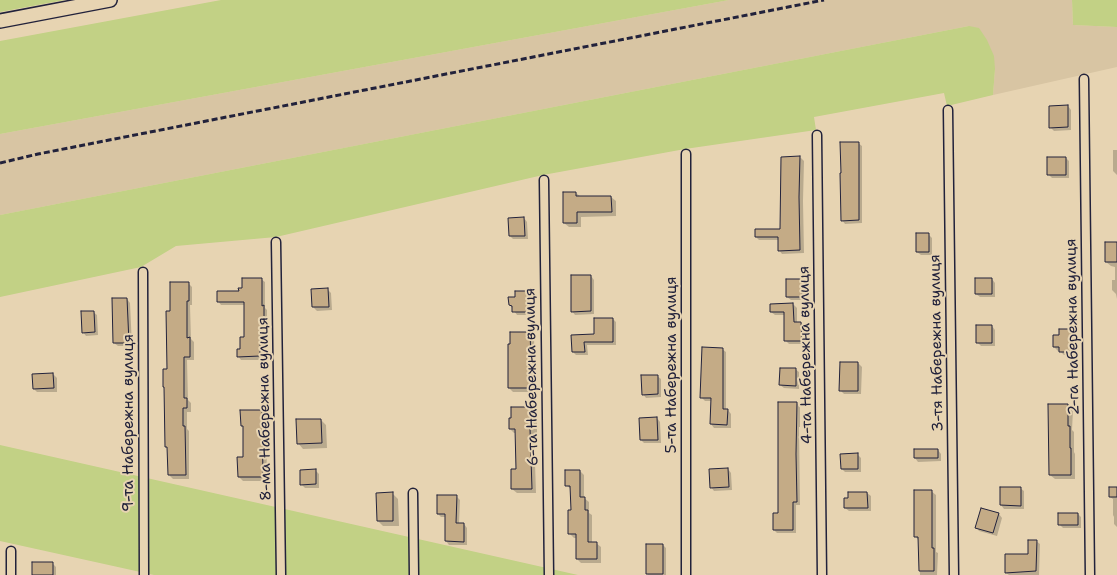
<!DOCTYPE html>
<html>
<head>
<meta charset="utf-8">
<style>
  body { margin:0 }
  canvas { display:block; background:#e7d4b2 }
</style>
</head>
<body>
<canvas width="1117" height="575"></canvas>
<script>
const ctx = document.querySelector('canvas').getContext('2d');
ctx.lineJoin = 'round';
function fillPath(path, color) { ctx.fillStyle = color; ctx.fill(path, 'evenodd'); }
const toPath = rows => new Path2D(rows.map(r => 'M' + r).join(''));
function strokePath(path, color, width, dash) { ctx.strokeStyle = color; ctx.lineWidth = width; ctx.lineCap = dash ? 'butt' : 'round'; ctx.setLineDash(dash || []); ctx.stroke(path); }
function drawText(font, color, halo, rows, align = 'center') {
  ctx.font = font + ' "Shantell Sans",sans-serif'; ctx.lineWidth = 4; ctx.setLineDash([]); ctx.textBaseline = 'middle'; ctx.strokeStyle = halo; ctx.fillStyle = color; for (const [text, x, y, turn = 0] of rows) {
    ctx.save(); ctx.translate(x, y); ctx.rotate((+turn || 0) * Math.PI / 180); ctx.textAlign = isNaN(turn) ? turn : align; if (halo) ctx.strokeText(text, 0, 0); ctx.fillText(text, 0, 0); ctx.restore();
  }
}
const built = toPath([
  [729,0,1072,0,1073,25,1117,27,1117,67,993,95,995,69,969,26,0,215,0,134]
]);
const green = toPath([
  [0,0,65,0,0,12],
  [221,0,729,0,0,134,0,41],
  [1072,0,1117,0,1117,27,1073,25],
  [969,26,979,28,987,40,994,56,995,69,993,95,947,106,944,93,814,117,816,130,685,149,543,175,276,237,176,246,141,267,0,297,0,215],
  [0,445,578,575,154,575,0,541]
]);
const shadow = toPath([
  [1068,106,1071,110,1071,130,1054,131,1050,127],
  [858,143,862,146,862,223,845,224,842,220],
  [1113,150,1117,150,1117,175,1113,171],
  [800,157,804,161,803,201,804,253,782,254,779,250,779,240,759,240,756,237,781,230,782,158],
  [1066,158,1069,161,1069,178,1052,178,1048,174],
  [576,193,581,197,611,197,616,201,616,216,581,217,581,227,569,227,564,223],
  [524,218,527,222,528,239,513,239,510,236],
  [928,234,932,238,932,255,921,255,917,252],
  [1117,243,1117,299,1116,294,1112,290,1112,280,1115,280,1115,267,1111,266,1106,262],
  [591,276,594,280,594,314,575,315,572,311],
  [261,279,265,282,265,308,267,310,267,330,263,330,263,360,241,360,238,356,245,338,245,305,221,305,218,301,240,292],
  [992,279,995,283,995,297,980,297,976,294],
  [801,280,805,284,805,300,791,300,787,297],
  [188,283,192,287,192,305,190,305,191,339,194,342,194,360,187,360,188,400,191,403,191,412,187,412,187,429,189,431,189,479,173,479,169,475,168,449,166,447,168,370,172,312],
  [327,289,331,293,332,310,317,311,313,307,312,290],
  [529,292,533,295,533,315,517,315,510,305,516,298],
  [127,299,130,303,132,346,118,346,114,343],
  [793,304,797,308,797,323,801,323,804,326,805,344,789,344,785,340,785,315,775,315,771,312],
  [93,312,97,315,98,335,86,336,83,332],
  [613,319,616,322,616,345,587,345,588,355,576,355,573,352,572,336,595,335],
  [992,326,995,330,995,346,981,346,977,342],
  [1070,330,1077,338,1077,355,1064,355,1060,351,1058,351,1054,347,1054,336,1060,336],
  [529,333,534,338,536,392,513,392,509,388],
  [722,349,726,352,726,410,728,410,731,414,731,428,714,428,711,424,712,401,705,401,701,397],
  [841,363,858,363,862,367,861,394,844,394,840,390],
  [795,369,799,372,799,389,784,388,780,385],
  [53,374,57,378,57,392,37,392,34,389],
  [657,376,661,379,661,397,646,398,643,394],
  [797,403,800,407,800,427,799,427,800,505,796,505,796,533,777,533,774,530,779,514],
  [1049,405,1068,405,1073,410,1072,430,1074,432,1074,452,1075,454,1075,479,1055,479,1050,475],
  [532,408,537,412,537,433,534,433,536,493,517,493,512,489,517,470,516,433,514,433,510,429],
  [261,411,266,415,267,481,243,481,239,477,244,458,244,428,242,425],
  [657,418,660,422,661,443,644,443,641,440],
  [321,420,326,425,327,448,303,449,298,443],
  [938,450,941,454,941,461,918,462,915,458],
  [857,454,861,458,861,472,845,472,842,469],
  [728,469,731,473,732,490,714,491,711,487],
  [315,470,319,474,319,488,305,488,301,484],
  [580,471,584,475,584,498,589,502,589,513,592,515,592,543,596,543,601,547,601,563,581,563,577,559,577,538,574,538,569,533,572,511,571,489,566,485],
  [1020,488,1024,491,1024,509,1004,509,1001,505],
  [1117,488,1117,527,1114,524,1114,517,1113,515,1113,499,1110,497],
  [931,491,936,495,936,552,938,553,937,575,920,575,919,541,915,536],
  [392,493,398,499,399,526,383,526,378,521],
  [867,493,871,496,871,511,849,511,845,508],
  [456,496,460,500,459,524,464,524,467,528,467,545,449,545,446,541,446,517,441,517,438,514],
  [981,509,999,514,1002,518,997,536,979,531,976,527],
  [1078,514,1081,517,1081,528,1063,528,1059,524],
  [1036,541,1040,544,1039,575,1009,575,1006,573,1029,555],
  [663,545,666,548,666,575,648,575,647,574],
  [52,563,56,567,56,575,33,575]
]);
const building = toPath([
  [1068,105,1068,127,1049,128,1049,106,1068,105],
  [840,142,859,142,859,220,841,221,840,173,841,173,840,142],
  [800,156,799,197,800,250,778,251,778,237,755,237,755,229,780,229,781,157,800,156],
  [1047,157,1066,157,1066,175,1047,175,1047,157],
  [563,192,576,192,576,196,611,196,612,212,577,212,577,223,563,223,563,192],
  [524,217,525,236,509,236,508,218,524,217],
  [916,233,929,233,929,252,916,252,916,233],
  [1105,242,1117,242,1117,262,1105,262,1105,242],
  [571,275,591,275,591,311,571,312,571,275],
  [242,278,262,278,262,306,264,305,264,327,260,327,260,356,237,357,237,349,240,349,240,337,244,337,244,302,217,302,217,291,239,291,238,288,242,288,242,278],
  [975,278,992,278,992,294,975,294,975,278],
  [786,279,802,279,802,297,786,297,786,279],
  [170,282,189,282,189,301,187,301,187,338,190,337,190,357,184,357,184,398,187,398,187,408,183,408,183,426,185,426,186,475,168,475,167,447,165,447,164,387,163,387,163,369,167,369,166,311,170,311,170,282],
  [328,288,329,307,312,307,311,289,328,288],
  [515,291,530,291,530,312,512,312,512,306,509,305,508,297,515,297,515,291],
  [112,298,127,298,129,343,113,343,112,298],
  [793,303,794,322,801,322,802,341,784,341,784,312,770,312,770,304,793,303],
  [81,311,94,311,95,332,82,333,81,311],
  [594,318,613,318,613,342,584,342,585,352,572,352,571,335,594,334,594,318],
  [976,325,992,325,992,343,976,343,976,325],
  [1059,329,1071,329,1071,334,1074,334,1074,352,1059,352,1059,347,1053,347,1053,335,1059,335,1059,329],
  [510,332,530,332,532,388,508,388,508,344,510,344,510,332],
  [702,347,723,348,723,409,728,409,727,425,710,424,711,398,700,398,702,347],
  [840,362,858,362,858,391,839,391,840,362],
  [780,368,796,368,796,386,779,385,780,368],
  [53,373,54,388,33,389,32,374,53,373],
  [641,375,658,375,658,394,642,395,641,375],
  [778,402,797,402,796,454,797,502,793,502,793,530,773,530,773,513,778,513,778,402],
  [1048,404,1068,404,1068,426,1070,426,1070,448,1071,448,1071,475,1049,475,1048,404],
  [511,407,533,407,533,429,530,429,532,489,511,489,511,469,516,469,515,429,509,429,509,418,511,418,511,407],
  [240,410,262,410,263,477,238,477,237,457,243,457,243,426,241,426,240,410],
  [657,417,658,440,640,440,639,418,657,417],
  [296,419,321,419,322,443,297,444,296,419],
  [914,449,938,449,938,458,914,458,914,449],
  [858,453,858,469,841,469,840,454,858,453],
  [728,468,729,487,710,488,709,469,728,468],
  [316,469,316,484,300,485,300,470,316,469],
  [565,470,580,470,580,497,585,497,585,510,588,510,588,542,597,542,597,559,576,559,576,534,568,534,568,510,571,510,570,486,565,486,565,470],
  [1000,487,1021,487,1021,506,1000,505,1000,487],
  [1109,487,1117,487,1117,497,1109,497,1109,487],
  [914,490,932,490,932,548,934,548,934,571,919,571,918,537,914,537,914,490],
  [393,492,393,521,377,521,376,493,393,492],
  [848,492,867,492,868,508,844,508,844,498,848,498,848,492],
  [437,495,457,495,456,523,464,523,464,542,445,541,445,514,437,514,437,495],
  [981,508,999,513,993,533,975,528,981,508],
  [1058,513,1078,513,1078,525,1058,525,1058,513],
  [1028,540,1037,540,1036,571,1005,573,1005,554,1028,554,1028,540],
  [646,544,663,544,663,574,646,574,646,544],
  [32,562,53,562,53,575,32,575,32,562]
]);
const minor = toPath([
  [1084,79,1090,575],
  [948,110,954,575],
  [817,135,822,575],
  [686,154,686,575],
  [544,180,549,575],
  [276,242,281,575],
  [143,272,144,575],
  [413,493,414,575],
  [11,551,11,575]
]);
const primary = toPath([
  [0,21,110,0]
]);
const rail = toPath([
  [0,163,38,154,824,0]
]);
const streetNames = [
  ["2-га Набережна вулиця",1073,327,-91],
  ["3-тя Набережна вулиця",937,343,-91],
  ["4-та Набережна вулиця",806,355,-91],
  ["5-та Набережна вулиця",672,365,-90],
  ["6-та Набережна вулиця",532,377,-91],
  ["8-ма Набережна вулиця",265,409,-91],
  ["9-та Набережна вулиця",129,423,-90]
];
fillPath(built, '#d8c5a3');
fillPath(green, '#c2d185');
fillPath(shadow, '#0003');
fillPath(building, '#c4ab86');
strokePath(building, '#22223b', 1);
strokePath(minor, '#22223b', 11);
strokePath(primary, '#22223b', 16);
strokePath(minor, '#e7d4b2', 8);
strokePath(primary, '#e7d4b2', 13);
strokePath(rail, '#22223b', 3, [6, 3]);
drawText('15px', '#22223b', '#e7d4b2', streetNames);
</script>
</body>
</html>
